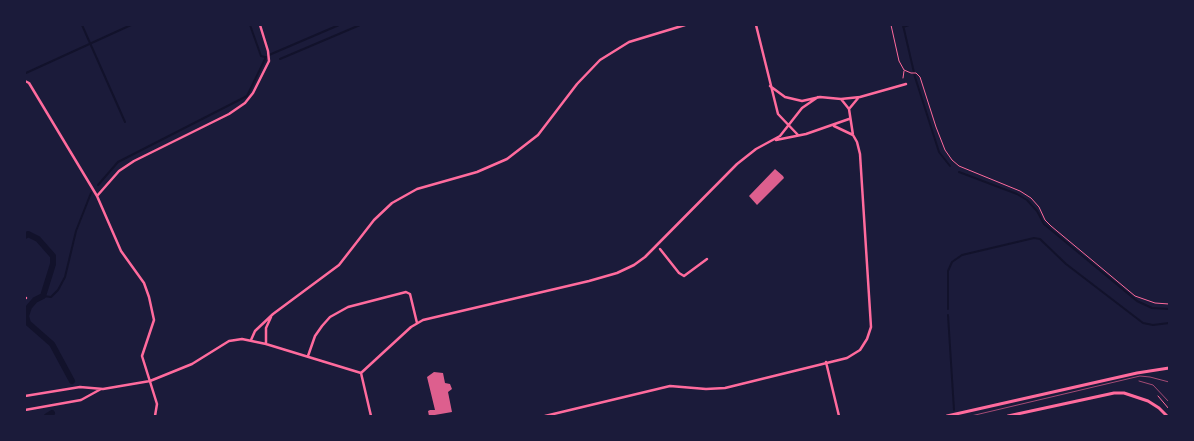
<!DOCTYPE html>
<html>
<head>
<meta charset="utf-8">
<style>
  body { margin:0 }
  #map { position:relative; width:1194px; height:441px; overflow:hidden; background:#1b1b3a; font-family:Quicksand,sans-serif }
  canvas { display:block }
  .frame { position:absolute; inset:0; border:26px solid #1b1b3a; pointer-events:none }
</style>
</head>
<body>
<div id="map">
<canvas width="1194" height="441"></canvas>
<div class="frame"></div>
</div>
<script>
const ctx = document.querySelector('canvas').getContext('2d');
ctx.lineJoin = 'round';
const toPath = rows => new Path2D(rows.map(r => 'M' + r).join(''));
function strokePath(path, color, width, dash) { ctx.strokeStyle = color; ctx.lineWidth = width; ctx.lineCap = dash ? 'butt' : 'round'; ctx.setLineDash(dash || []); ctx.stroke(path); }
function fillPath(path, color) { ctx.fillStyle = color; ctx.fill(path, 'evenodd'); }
const stream = toPath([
  [82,25,125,122],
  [250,25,261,56,265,57],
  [903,25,915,77,939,152,950,166],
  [903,27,909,25],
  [269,55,339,25],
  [280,59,360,25],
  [26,73,131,25],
  [959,172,1017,194,1027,200,1037,211,1044,224,1137,301,1152,308,1169,309],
  [98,185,118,162,247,96,266,57],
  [43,296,51,297,58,290,65,277,76,231,91,193],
  [948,309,948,271,952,262,962,255,1034,238,1040,239,1066,264,1143,323,1153,325,1169,323],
  [948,315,954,410]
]);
const canal = toPath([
  [25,236,28,234,38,239,53,256,53,264,43,296,35,300,29,307,26,316,28,323,52,344,72,381],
  [47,416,52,413]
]);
const building = toPath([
  [775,169,783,176,784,178,757,205,749,196],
  [434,372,443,373,445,383,450,384,452,389,448,392,452,412,429,416,428,411,430,410,435,410,427,377]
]);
const path = toPath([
  [891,25,899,61,904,70,911,73,916,73,920,77,936,127,945,150,952,160,959,166,1020,191,1031,198,1039,207,1045,220,1051,226,1135,296,1155,303,1169,304],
  [903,78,904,71],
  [1158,396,1169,409]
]);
const minor = toPath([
  [756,25,778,114,798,135],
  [25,81,29,83,97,196,121,251,144,283,149,297,154,320,142,356,157,404,155,416],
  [770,86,785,97,802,101,820,97,841,99,860,97,906,84],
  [849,109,859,97],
  [834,126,853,135],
  [776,140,806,134,849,119],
  [97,196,119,171,134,161,229,114,245,103,253,93,269,61,268,51,260,25],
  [660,249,679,273,684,276,707,259],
  [25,298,26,298],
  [251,340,255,331,273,314,339,265,374,220,392,203,417,189,477,172,507,159,538,135,577,84,600,60,629,42,685,25],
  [266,344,266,328,271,317],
  [308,356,315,336,322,326,330,317,348,307,406,292,410,294,417,323],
  [826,362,839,416],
  [361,373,411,327,423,320,589,281,617,273,634,265,645,257,737,164,756,149,780,136,802,108,818,97],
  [361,373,371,416],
  [25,396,80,387,103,389,150,381,192,364,229,341,242,339,266,344,361,373],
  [25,410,81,400,101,389],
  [545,416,670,386,706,389,725,388,847,358,860,350,867,339,871,327,860,154,857,142,853,135,849,109,841,99]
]);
const tertiary = toPath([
  [947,416,1137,373,1169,368],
  [1008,416,1114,393,1124,393,1148,401,1159,408,1167,416]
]);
const tram = toPath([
  [1139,381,1153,385,1169,402],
  [971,416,1140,376,1150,377,1169,382]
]);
strokePath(stream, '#12122b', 2);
strokePath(canal, '#12122b', 6);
fillPath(building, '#dd5f8e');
strokePath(path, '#ff6b9d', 1);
strokePath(minor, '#ff6b9d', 2.5);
strokePath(tertiary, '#ff6b9d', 3);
strokePath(tram, '#a44b75', 1);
</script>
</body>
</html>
